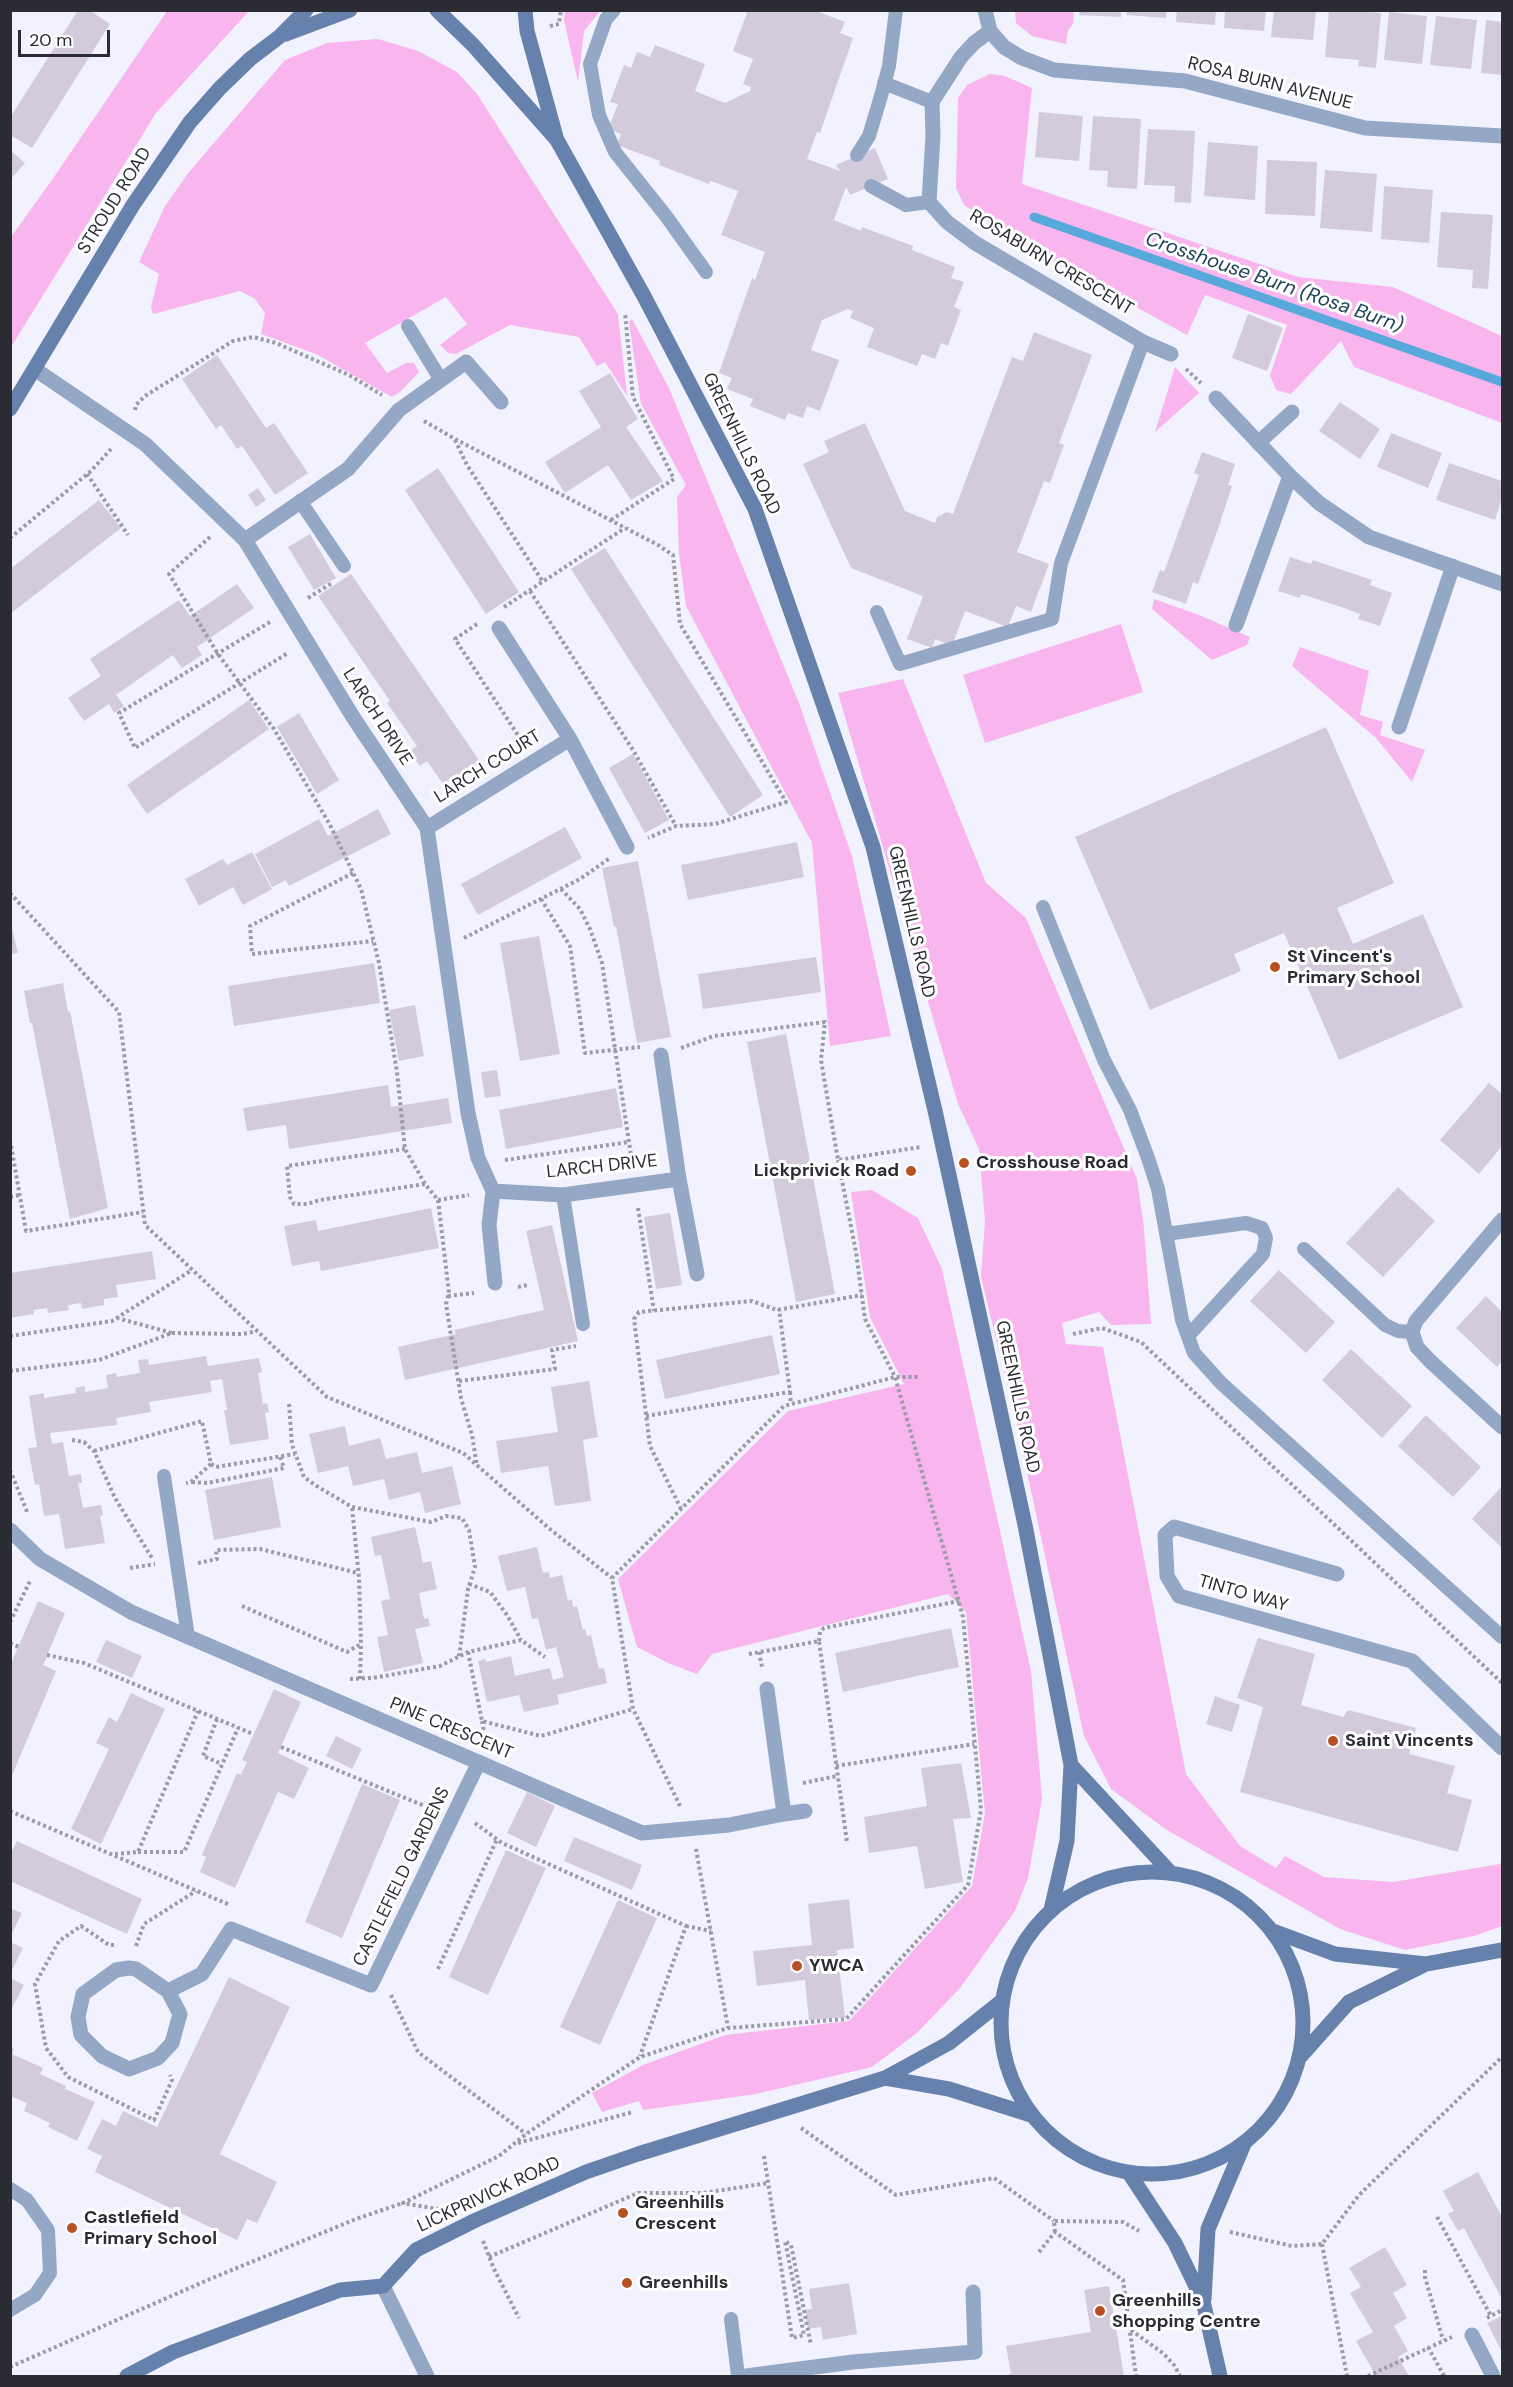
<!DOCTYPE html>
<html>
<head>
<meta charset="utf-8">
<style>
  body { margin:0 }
  #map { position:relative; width:1513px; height:2387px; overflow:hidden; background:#f2f2fe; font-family:"DM Sans",sans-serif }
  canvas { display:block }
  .frame { position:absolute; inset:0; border:12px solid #2b2c33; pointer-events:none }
  .scale { position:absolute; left:18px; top:30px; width:92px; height:27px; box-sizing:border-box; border:3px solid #2b2c33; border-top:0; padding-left:8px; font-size:18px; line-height:21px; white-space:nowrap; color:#2b2c33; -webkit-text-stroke:4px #fff; paint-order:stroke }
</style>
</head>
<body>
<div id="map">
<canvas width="1513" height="2387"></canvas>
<div class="frame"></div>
<div class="scale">20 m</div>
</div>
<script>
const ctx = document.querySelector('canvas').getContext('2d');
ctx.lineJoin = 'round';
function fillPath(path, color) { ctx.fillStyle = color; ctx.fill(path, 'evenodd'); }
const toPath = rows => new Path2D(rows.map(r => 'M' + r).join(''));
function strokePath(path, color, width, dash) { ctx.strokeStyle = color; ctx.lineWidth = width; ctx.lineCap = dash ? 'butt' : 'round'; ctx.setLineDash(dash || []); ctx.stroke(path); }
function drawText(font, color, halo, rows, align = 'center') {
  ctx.font = font + ' "DM Sans",sans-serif'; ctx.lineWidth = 6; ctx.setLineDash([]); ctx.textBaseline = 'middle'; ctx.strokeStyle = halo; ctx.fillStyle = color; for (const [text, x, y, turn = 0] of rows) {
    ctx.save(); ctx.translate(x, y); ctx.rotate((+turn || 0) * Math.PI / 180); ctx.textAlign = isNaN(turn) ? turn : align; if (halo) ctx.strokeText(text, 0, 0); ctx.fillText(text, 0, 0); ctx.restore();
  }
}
const green = toPath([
  [167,11,249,11,156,113,11,347,11,237,54,177],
  [565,11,600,11,584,31,578,82,564,20],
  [1015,11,1074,11,1073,24,1068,30,1066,44,1032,36,1016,23],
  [378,39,418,51,457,72,477,94,618,314,627,396,605,362,597,366,579,337,510,325,456,354,448,353,440,345,467,324,446,297,365,343,387,373,406,363,414,363,419,372,400,392,392,397,316,354,261,334,265,313,254,298,240,291,153,314,151,307,159,274,139,262,165,206,189,172,285,60,327,43],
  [990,74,1005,76,1032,88,1022,184,1298,277,1393,287,1502,336,1502,423,1354,367,1341,341,1291,394,1276,390,1270,375,1287,325,1205,295,1187,335,1031,249,964,205,956,188,958,98,967,85],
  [632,319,669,388,799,703,852,856,891,1036,830,1046,812,843,686,606,679,554,677,497,686,485,641,404,629,322],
  [1175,367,1199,393,1155,432],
  [1154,599,1199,615,1250,637,1247,645,1212,660,1152,609],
  [1121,624,1143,692,985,743,963,675],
  [1300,647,1369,671,1360,715,1383,722,1380,735,1425,750,1412,782,1376,738,1292,666],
  [903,679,986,883,1026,918,1137,1179,1144,1228,1151,1324,1111,1325,1099,1312,1062,1323,1066,1344,1103,1347,1186,1774,1240,1846,1276,1868,1285,1856,1324,1877,1393,1882,1500,1864,1502,1857,1502,1926,1474,1936,1405,1950,1340,1929,1167,1830,1111,1789,1084,1736,1014,1412,981,1277,985,1221,979,1149,958,1104,838,693],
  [872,1190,918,1218,942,1269,1031,1671,1042,1799,1028,1878,1015,1911,960,1988,917,2033,872,2067,756,2094,643,2110,639,2101,602,2112,592,2093,643,2065,725,2035,849,2021,972,1886,985,1813,966,1612,948,1594,712,1654,697,1674,668,1663,637,1647,618,1579,788,1411,904,1384,870,1317,851,1192]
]);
const stream = toPath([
  [1034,217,1502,382]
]);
const building = toPath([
  [78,10,89,10,110,24,32,148,10,135,10,118],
  [748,10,820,10,819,12,845,22,840,33,853,38,820,133,817,132,807,159,840,171,836,165,875,148,888,179,850,195,846,187,834,220,861,231,862,227,913,246,912,250,955,267,951,278,964,282,954,307,961,310,948,346,941,343,935,359,922,354,917,366,867,347,874,328,850,318,853,311,848,309,822,320,811,350,839,360,820,411,807,406,803,418,788,413,785,420,750,406,753,399,727,389,732,378,719,373,752,278,755,280,765,252,721,235,738,191,711,181,709,184,659,165,660,161,617,145,621,134,608,129,618,104,610,102,624,65,631,68,637,52,650,57,655,45,705,64,695,91,725,103,750,91,751,87,743,84,753,59,733,51],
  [1080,10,1121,10,1121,17,1079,15],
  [1127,10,1167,10,1166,18,1126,15],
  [1177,10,1216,10,1215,25,1176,22],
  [1225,10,1266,10,1264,31,1224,28],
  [1274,10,1316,10,1313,40,1271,37],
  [1329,10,1381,13,1376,68,1358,66,1359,60,1325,57],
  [1389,12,1427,16,1422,64,1384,60],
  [1436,16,1477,20,1471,69,1430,65],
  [1486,20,1502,22,1502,75,1481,73],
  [1039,112,1083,116,1079,161,1035,157],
  [1093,116,1141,119,1137,189,1107,187,1108,171,1089,170],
  [1148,129,1195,131,1191,203,1174,202,1175,186,1144,185],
  [1208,142,1258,146,1255,200,1204,196],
  [10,150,25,163,10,180],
  [1267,160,1317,162,1315,216,1265,214],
  [1325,170,1377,174,1372,232,1320,228],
  [1384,186,1433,190,1429,243,1381,239],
  [1441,212,1493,215,1488,289,1472,288,1473,270,1437,267],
  [1248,314,1283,328,1267,371,1232,358],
  [1034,332,1092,355,1059,443,1064,445,1050,483,1044,481,1017,552,1049,564,1031,612,1016,606,1008,627,965,611,952,646,935,639,932,648,907,639,923,596,851,568,803,464,829,452,824,441,865,423,905,511,935,523,937,517,947,512,953,514,1012,357,1023,361],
  [217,355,266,428,274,423,308,473,275,495,242,446,237,449,221,425,216,429,182,379],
  [610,373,638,419,626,427,663,481,631,500,608,465,565,493,545,462,601,427,579,391],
  [1340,402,1380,429,1360,459,1319,431],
  [1391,433,1442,453,1428,488,1377,467],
  [1202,452,1235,464,1228,485,1232,486,1219,526,1198,584,1193,582,1186,604,1152,592,1160,570,1164,572,1192,494,1199,475,1194,473],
  [1449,463,1502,481,1502,498,1495,520,1436,500],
  [438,468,519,592,486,614,405,490],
  [258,488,266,500,256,507,248,495],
  [99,500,121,528,10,614,10,569],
  [310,534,336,578,314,590,288,547],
  [605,548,763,795,730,817,571,569],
  [1290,557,1311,564,1313,560,1372,580,1370,585,1392,593,1380,626,1358,619,1360,614,1341,607,1301,594,1300,598,1278,591],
  [351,574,481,763,445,787,427,761,420,766,409,751,417,746,387,703,390,701,318,596],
  [237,584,254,608,197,647,202,655,182,668,173,655,116,695,124,706,114,713,109,704,84,721,68,698,101,676,90,659,179,600,190,616],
  [249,700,269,729,147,814,127,785],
  [299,713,339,780,317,794,277,727],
  [1326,727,1394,883,1337,908,1353,944,1423,914,1463,1007,1339,1060,1284,933,1234,954,1241,971,1150,1010,1075,837],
  [633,754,669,820,645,833,609,768],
  [378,809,391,834,289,886,286,880,272,887,255,854,319,819,328,836],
  [565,827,582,858,478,915,461,884],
  [797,842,804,877,688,900,681,865],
  [252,852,272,889,243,905,233,887,199,906,185,879,223,859,227,865],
  [638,861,671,1037,637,1043,616,926,614,927,602,868],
  [10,921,18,953,10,954],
  [539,936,560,1054,520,1061,500,943],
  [816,957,821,992,703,1009,698,974],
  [374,963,380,1003,234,1026,228,986],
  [63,983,68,1012,70,1011,108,1208,70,1219,32,1023,30,1023,24,991],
  [415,1005,424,1056,399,1061,389,1010],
  [786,1034,835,1294,796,1302,747,1042],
  [497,1070,501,1096,485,1098,481,1072],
  [1489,1083,1502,1094,1502,1146,1479,1174,1440,1140],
  [388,1085,391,1107,448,1098,452,1123,289,1149,286,1125,247,1131,243,1108],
  [616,1088,623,1127,506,1149,499,1110],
  [1398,1187,1435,1221,1383,1277,1346,1243],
  [431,1208,439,1248,321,1271,319,1261,292,1266,284,1226,316,1220,318,1231],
  [670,1213,682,1285,656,1289,644,1217],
  [552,1225,578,1341,405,1380,398,1347,456,1334,454,1330,544,1310,526,1231],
  [152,1251,156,1279,116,1285,118,1297,104,1299,104,1305,82,1309,81,1303,68,1305,69,1310,48,1313,47,1308,34,1310,34,1314,10,1318,10,1273],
  [1279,1270,1335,1322,1306,1353,1250,1301],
  [1486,1296,1502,1312,1502,1361,1497,1367,1456,1328],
  [772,1335,780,1374,665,1399,656,1360],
  [1351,1349,1412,1406,1382,1438,1322,1380],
  [206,1356,208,1366,259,1358,262,1372,258,1373,263,1404,267,1403,269,1412,265,1413,269,1439,230,1445,224,1410,227,1410,222,1379,210,1381,212,1392,149,1402,151,1412,116,1418,117,1425,50,1433,52,1444,63,1442,69,1476,81,1474,82,1483,78,1483,83,1508,101,1505,103,1515,100,1516,105,1543,65,1549,59,1514,44,1516,39,1484,35,1485,28,1448,37,1447,29,1396,44,1393,44,1398,76,1393,75,1388,85,1386,85,1392,108,1388,106,1375,116,1373,117,1377,140,1373,138,1360,148,1359,149,1365],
  [589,1381,598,1437,583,1440,591,1501,555,1506,548,1466,501,1473,496,1441,558,1432,551,1387],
  [1426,1415,1481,1467,1453,1497,1398,1446],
  [345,1426,349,1446,380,1438,386,1459,417,1452,422,1473,452,1466,461,1504,425,1513,420,1492,389,1500,384,1479,353,1486,348,1466,318,1473,309,1434],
  [272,1477,281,1527,214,1540,205,1490],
  [1502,1486,1502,1548,1472,1519],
  [415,1527,423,1563,431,1561,437,1589,419,1593,424,1619,428,1618,430,1626,415,1629,423,1663,384,1672,377,1637,388,1635,381,1601,390,1599,381,1555,375,1556,371,1537],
  [537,1547,543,1573,549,1572,550,1578,562,1575,568,1601,572,1599,573,1607,577,1606,583,1630,585,1629,587,1636,591,1635,599,1669,604,1668,607,1683,557,1695,559,1704,524,1712,519,1695,487,1702,478,1661,485,1659,486,1662,511,1656,515,1676,550,1668,553,1680,564,1677,556,1647,546,1650,538,1618,532,1619,525,1587,507,1591,498,1556],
  [38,1601,65,1613,43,1665,56,1671,11,1778,10,1679,12,1675,10,1674,10,1666],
  [951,1628,959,1667,843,1692,835,1653],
  [1258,1638,1315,1654,1301,1705,1343,1717,1348,1710,1416,1728,1409,1754,1455,1766,1447,1793,1472,1800,1458,1852,1240,1792,1263,1707,1237,1698],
  [106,1640,142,1656,132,1678,96,1662],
  [274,1689,301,1702,278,1753,309,1768,294,1799,278,1792,235,1888,200,1872,206,1857,202,1855,237,1773,241,1775,247,1762,242,1760],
  [131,1693,165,1709,101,1844,71,1829,109,1749,96,1743,109,1717,117,1722],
  [1215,1696,1240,1705,1232,1732,1206,1724],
  [336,1736,362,1749,352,1769,326,1756],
  [961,1763,971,1818,953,1819,963,1882,925,1889,917,1846,869,1853,864,1817,927,1806,921,1768],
  [362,1784,400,1800,342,1938,305,1922],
  [527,1792,555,1806,536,1847,507,1833],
  [574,1837,642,1865,632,1890,564,1861],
  [17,1841,142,1899,127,1934,10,1881,10,1855],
  [506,1850,546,1868,488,1995,449,1977],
  [849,1899,854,1948,837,1950,845,2017,809,2020,805,1980,757,1986,753,1951,812,1945,808,1904],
  [618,1900,657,1918,600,2045,560,2027],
  [10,1908,22,1913,10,1937],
  [10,1942,23,1948,10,1974],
  [229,1977,290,2007,220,2154,277,2182,257,2223,247,2219,237,2240,95,2172,102,2156,87,2149,102,2119,116,2126,123,2111,157,2127],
  [10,1978,24,1985,10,2012],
  [10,2047,14,2049,12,2054,43,2068,40,2074,66,2086,65,2089,95,2102,77,2141,48,2127,50,2123,24,2111,27,2103,10,2096],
  [1478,2172,1502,2217,1502,2299,1464,2228,1458,2231,1448,2214,1454,2211,1443,2191],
  [1385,2247,1407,2285,1393,2293,1407,2318,1394,2326,1408,2351,1398,2357,1409,2376,1376,2376,1356,2341,1373,2332,1350,2293,1361,2287,1349,2268],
  [849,2283,857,2334,823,2340,821,2327,808,2329,805,2310,812,2309,809,2289],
  [1109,2286,1124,2376,1002,2376,1011,2374,1006,2346,1091,2332,1084,2290],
  [1502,2316,1502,2352,1487,2323]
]);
const path = toPath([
  [550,26,559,24,561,10],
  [1186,369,1201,383],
  [135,410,136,405,145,396,233,341,253,337,276,343,349,375,382,395],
  [424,421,455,439,658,545,673,555,680,624,786,802,715,824,676,826,648,838],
  [455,440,467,465,543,582],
  [87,474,128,535],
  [611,520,674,479,633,397,625,313],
  [210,537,169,574,218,654,274,729,330,825,361,889,379,963,397,1072,405,1149,425,1184,438,1200,449,1293,446,1304,461,1398,472,1435,477,1466],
  [10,538,91,471,111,449],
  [530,591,633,750,676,826],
  [308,598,332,583],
  [504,607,625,528],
  [270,622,119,713,135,748,288,653],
  [477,624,455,639,523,743],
  [353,873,250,926,252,954,373,941],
  [561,889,580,909,590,929,602,963,632,1162],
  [10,893,119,1012,145,1225,327,1397,463,1453,551,1530,612,1578],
  [541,899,570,946,585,1053,640,1047],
  [464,938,580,879,610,858],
  [681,1048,714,1036,825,1022,821,1060,838,1160,921,1147],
  [10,1140,26,1231,143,1212],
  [405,1149,287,1166,290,1197,294,1204,307,1204,320,1200,425,1184],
  [505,1160,629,1142],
  [10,1197,20,1195],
  [438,1200,469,1195],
  [638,1208,654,1311],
  [518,1287,528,1285],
  [448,1296,474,1293],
  [172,1333,243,1334,257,1331],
  [1073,1334,1102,1328,1141,1342,1502,1683],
  [10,1336,112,1321,192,1270],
  [10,1371,99,1360,172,1333,117,1318],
  [459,1381,555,1369,552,1350,576,1346],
  [790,1392,791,1404],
  [289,1404,292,1445,304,1477,315,1485,352,1507,431,1522,446,1516,462,1518,469,1530,475,1567,468,1589,459,1657],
  [646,1416,790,1392,779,1309],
  [72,1440,84,1442,94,1451,115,1498,152,1558],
  [94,1451,202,1421,211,1464,191,1482,186,1483],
  [211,1464,216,1467,295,1454],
  [10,1470,28,1514],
  [192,1482,207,1483,284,1468,280,1456],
  [681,1509,650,1446,634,1319,639,1312,752,1301,777,1310,862,1295],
  [198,1563,217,1559,216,1550,260,1549,358,1573],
  [130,1568,155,1564],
  [469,1584,490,1592,507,1615,521,1640],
  [242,1606,347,1652,361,1644,359,1578,352,1507],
  [10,1622,31,1579],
  [819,1641,820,1632,824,1628,959,1601],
  [10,1643,19,1647],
  [468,1652,482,1721,541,1736,633,1709],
  [759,1652,762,1667],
  [749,1654,819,1641,847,1842],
  [47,1655,84,1663,253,1734],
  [350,1679,373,1678,440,1666,468,1652,521,1640,545,1657],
  [360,1679,361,1644],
  [217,1719,203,1756,222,1764],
  [482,1721,486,1741],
  [281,1747,432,1809],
  [836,1766,974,1744],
  [803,1783,837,1776],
  [680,1806,633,1709,612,1578,784,1406,895,1377,918,1377],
  [10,1811,230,1905],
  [475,1823,502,1843,686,1926,640,2056],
  [696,1849,728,2028],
  [138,1852,184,1852,238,1728],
  [115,1854,138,1852,198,1711],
  [686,1926,711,1931],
  [114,1945,109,1945,81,1926,59,1941,35,1984,46,2048,68,2077,154,2120,172,2080,170,2075],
  [136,1946,144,1924,196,1891],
  [438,1969,497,1839],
  [391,1995,418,2052,526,2134],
  [801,2128,896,2195,994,2178,1054,2221],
  [518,2143,633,2112],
  [764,2156,792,2338,804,2335,785,2241,791,2245,811,2345],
  [445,2207,437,2209,403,2203,499,2156,526,2134,640,2057,728,2028,846,2019,968,1885,981,1810,963,1617,895,1377,865,1319,856,1252,838,1160],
  [1437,2217,1491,2316],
  [1055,2232,1054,2221,1123,2222,1139,2231],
  [1230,2232,1292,2246,1322,2244,1359,2195,1502,2057],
  [483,2241,494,2269,519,2318],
  [1322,2244,1347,2376],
  [1039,2252,1055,2232,1123,2280,1136,2376],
  [489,2257,638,2193,703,2193,768,2183],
  [1425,2270,1425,2277,1443,2340],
  [1487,2318,1502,2310],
  [1131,2330,1164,2354,1174,2365,1180,2376],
  [1428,2347,1444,2376],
  [10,2367,210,2279,356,2219,403,2203],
  [1368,2376,1452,2337]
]);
const lane = toPath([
  [614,10,606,19,590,64,599,115,615,152,666,216,706,272],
  [884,83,932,102],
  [857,155,869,136,881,96,889,66,896,10],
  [871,186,906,205,929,202],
  [408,326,441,380],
  [300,501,344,566],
  [877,612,900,664,1052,619,1061,563,1143,342],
  [1043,907,1104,1060,1130,1110,1148,1158,1158,1189,1182,1320,1194,1353,1221,1383,1502,1637],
  [563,1195,583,1324],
  [1166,1234,1246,1223,1262,1228,1266,1238,1263,1254,1188,1336],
  [1304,1249,1385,1325,1398,1331,1412,1332],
  [164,1476,188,1637],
  [10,2189,27,2200,48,2230,50,2273,35,2295,10,2310],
  [731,2319,738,2376]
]);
const street = toPath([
  [985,10,990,31,1004,47,1022,58,1054,70,1185,81,1365,128,1502,136],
  [990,31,974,43,961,57,932,102,933,136,929,202,947,222,975,243,1143,342,1171,354],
  [36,370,145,444,245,540,353,717,427,828,468,1113,478,1158,493,1191,489,1225,495,1283],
  [1216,398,1290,476,1319,503,1369,537,1502,584],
  [1258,443,1292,412],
  [245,540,348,469,399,410,466,362,501,402],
  [1236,625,1290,476],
  [499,628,570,739,627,847],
  [1399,727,1453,566],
  [427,828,570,739],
  [661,1055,679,1179,697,1274],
  [493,1191,563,1195,679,1179],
  [1502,1220,1416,1321,1412,1332,1417,1347,1430,1361,1502,1427],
  [10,1530,40,1559,131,1612,642,1833,729,1825,784,1814,767,1689],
  [1337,1574,1174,1527,1165,1535,1167,1576,1179,1596,1412,1661,1502,1748],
  [784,1814,805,1811],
  [129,1968,136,1969,168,1991,180,2014,172,2043,158,2058,129,2069,102,2056,81,2035,78,2017,83,1994,116,1970,129,1968],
  [168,1991,202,1974,231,1929,371,1985,479,1762],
  [383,2286,427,2376],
  [1472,2335,1493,2376],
  [746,2376,853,2362,975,2352,973,2292]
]);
const secondary = toPath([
  [437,10,473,45,557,140,645,298,755,509,873,847,936,1115,1025,1525,1071,1765,1067,1841,1051,1910],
  [525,10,527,31,556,137],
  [286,34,350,10],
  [10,409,133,205,190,122,220,88,250,59,279,37,306,10],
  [1071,1765,1170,1872],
  '1001 2023a151 151 0 1 1 302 0a151 151 0 1 1-302 0Z',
  [1273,1931,1335,1954,1426,1964,1502,1950],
  [1300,2057,1349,2002,1426,1964],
  [885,2078,949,2089,1031,2115],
  [1129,2173,1175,2243,1203,2301,1220,2376],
  [1204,2299,1208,2229,1244,2144],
  [127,2376,173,2352,340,2290,383,2286,416,2250,476,2220,586,2172,638,2154,885,2078,949,2043,1002,2001]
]);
const markers = [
  [1275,967,6,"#b75124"],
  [964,1163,6,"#b75124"],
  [911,1171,6,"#b75124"],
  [1333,1741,6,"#b75124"],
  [797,1966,6,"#b75124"],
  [623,2213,6,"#b75124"],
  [72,2228,6,"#b75124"],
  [627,2283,6,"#b75124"],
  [1100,2311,6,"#b75124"]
];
const streetNames = [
  ["ROSA BURN AVENUE",1270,84,14],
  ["STROUD ROAD",115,201,-58],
  ["ROSABURN CRESCENT",1051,263,31],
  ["GREENHILLS ROAD",741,444,64],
  ["LARCH DRIVE",377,717,57],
  ["LARCH COURT",488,767,-32],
  ["GREENHILLS ROAD",911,922,77],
  ["LARCH DRIVE",602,1167,-6],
  ["GREENHILLS ROAD",1017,1397,78],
  ["TINTO WAY",1243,1594,16],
  ["PINE CRESCENT",451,1729,23],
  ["CASTLEFIELD GARDENS",402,1877,-64],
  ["LICKPRIVICK ROAD",489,2195,-25]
];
const poiNames = [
  ["St Vincent's",1287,957],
  ["Primary School",1287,978],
  ["Crosshouse Road",976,1163],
  ["Lickprivick Road",899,1171,"right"],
  ["Saint Vincents",1345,1741],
  ["YWCA",809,1966],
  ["Greenhills",635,2203],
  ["Crescent",635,2224],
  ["Castlefield",84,2218],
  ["Primary School",84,2239],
  ["Greenhills",639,2283],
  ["Greenhills",1112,2301],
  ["Shopping Centre",1112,2322]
];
const waterNames = [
  ["Crosshouse Burn (Rosa Burn)",1274,283,19]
];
fillPath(green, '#f8b5ee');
strokePath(stream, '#56a9da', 9);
fillPath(building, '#d3cadc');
strokePath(path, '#9b9ba5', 4, [3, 3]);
strokePath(lane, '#94a7c5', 14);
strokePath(street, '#94a7c5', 15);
strokePath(secondary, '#6781ad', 15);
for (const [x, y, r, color] of markers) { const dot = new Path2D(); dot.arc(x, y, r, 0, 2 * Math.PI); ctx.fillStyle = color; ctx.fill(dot); strokePath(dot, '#fff', 2); }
drawText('18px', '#2b2c33', '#fff', streetNames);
drawText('bold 18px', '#2b2c33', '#fff', poiNames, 'left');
drawText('italic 20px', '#1e4257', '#fff', waterNames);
</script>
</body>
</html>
